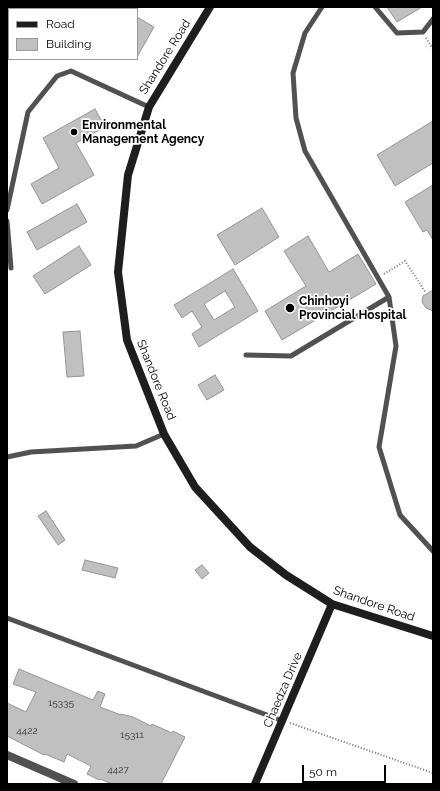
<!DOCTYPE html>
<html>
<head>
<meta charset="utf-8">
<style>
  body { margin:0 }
  #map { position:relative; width:440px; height:791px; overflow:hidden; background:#fff; font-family:Raleway,sans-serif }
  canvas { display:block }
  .frame { position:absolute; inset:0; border:8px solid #000; pointer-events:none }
  .legend { position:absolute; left:8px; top:8px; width:130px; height:52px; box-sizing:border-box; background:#fff; border:1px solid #999; margin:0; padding:5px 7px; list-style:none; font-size:12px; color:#000 }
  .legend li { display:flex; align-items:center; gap:8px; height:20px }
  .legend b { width:20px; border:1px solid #999 }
  .scale { position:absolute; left:302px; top:765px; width:84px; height:18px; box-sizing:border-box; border:2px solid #000; border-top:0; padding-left:5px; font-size:12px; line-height:14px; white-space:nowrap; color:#000; -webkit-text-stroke:3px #fff; paint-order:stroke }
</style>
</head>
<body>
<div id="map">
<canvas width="440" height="791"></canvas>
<div class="frame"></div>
<ul class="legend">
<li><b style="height:5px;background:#1e1e1e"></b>Road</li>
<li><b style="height:11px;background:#c0c0c0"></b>Building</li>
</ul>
<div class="scale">50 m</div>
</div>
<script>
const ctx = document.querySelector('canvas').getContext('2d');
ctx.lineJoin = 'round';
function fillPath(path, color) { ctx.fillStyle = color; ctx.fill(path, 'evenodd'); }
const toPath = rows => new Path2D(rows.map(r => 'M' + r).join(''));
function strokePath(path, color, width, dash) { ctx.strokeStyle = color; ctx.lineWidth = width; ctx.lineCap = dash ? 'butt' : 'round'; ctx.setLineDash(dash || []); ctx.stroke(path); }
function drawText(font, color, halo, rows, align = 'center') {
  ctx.font = font + ' Raleway,sans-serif'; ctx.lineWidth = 3.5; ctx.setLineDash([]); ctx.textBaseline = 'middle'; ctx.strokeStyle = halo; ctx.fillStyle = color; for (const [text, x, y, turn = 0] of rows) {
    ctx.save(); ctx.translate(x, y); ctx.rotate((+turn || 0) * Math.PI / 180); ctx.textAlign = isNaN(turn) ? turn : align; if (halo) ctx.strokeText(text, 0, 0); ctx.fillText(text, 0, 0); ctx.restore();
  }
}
const building = toPath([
  [387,7,422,7,397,22,387,7],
  [137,17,154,27,137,57,137,17],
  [95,109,105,127,76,143,94,175,42,204,31,184,59,168,43,138,95,109],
  [433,121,433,163,395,186,377,155,433,121],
  [433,185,433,240,427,230,423,232,405,202,433,185],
  [77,204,87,222,37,250,27,232,77,204],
  [262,208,279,237,235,265,217,235,262,208],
  [308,236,329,272,358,254,376,284,282,340,265,311,306,286,284,251,308,236],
  [79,246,91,265,45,294,33,276,79,246],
  [233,269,258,311,199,347,192,334,202,327,192,311,182,318,174,305,233,269],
  [225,291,235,307,214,320,204,304,225,291],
  [433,290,433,311,426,308,422,302,423,296,433,290],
  [80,331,84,376,67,377,63,332,80,331],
  [215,375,224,390,207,400,198,385,215,375],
  [46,511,65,540,58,545,38,516,46,511],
  [85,560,118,568,115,578,82,570,85,560],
  [202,565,209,573,202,579,195,570,202,565],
  [19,669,93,700,98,691,105,694,100,707,121,715,121,714,133,717,151,726,152,724,172,733,173,731,185,737,161,784,112,784,100,779,99,780,87,774,91,766,67,754,64,762,45,754,44,755,7,736,7,703,26,712,36,692,13,684,19,669]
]);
const path = toPath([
  [426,38,433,49],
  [384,274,405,261,426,293],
  [290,723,433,773]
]);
const lane = toPath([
  [322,7,305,33,293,73,296,118,305,151,389,297,396,346,379,447,400,515,433,551],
  [375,7,397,33,423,32,433,19],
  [7,210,28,112,57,76,71,71,149,107],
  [7,221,11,268],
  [246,355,291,356,389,297],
  [7,457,31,452,136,446,164,434],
  [7,618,283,721]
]);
const street = toPath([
  [7,755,74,784]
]);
const secondary = toPath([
  [210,7,149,107,128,175,118,272,127,340,164,434,195,487,250,547,286,575,332,604,433,636],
  [255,784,332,604]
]);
const markers = [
  [74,132,4,"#000"],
  [290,308,5,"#000"]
];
const numberNames = [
  ["15335",61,703],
  ["4422",27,731],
  ["15311",132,735],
  ["4427",118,770]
];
const streetNames = [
  ["Shandore Road",165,57,-58],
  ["Shandore Road",156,380,68],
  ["Shandore Road",374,604,19],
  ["Chaedza Drive",283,690,-67]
];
const poiNames = [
  ["Environmental",82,125],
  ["Management Agency",82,139],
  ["Chinhoyi",299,301],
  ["Provincial Hospital",299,315]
];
fillPath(building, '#c0c0c0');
strokePath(building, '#959595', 1);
strokePath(path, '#737373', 2, [1, 2]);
strokePath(lane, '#515151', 5);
strokePath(street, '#515151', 8);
strokePath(secondary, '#1e1e1e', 8);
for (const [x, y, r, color] of markers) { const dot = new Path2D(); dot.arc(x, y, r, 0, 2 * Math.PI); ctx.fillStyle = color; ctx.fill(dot); strokePath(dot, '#fff', 1.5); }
drawText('10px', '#303030', null, numberNames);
drawText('12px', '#000', '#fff', streetNames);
drawText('bold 12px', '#000', '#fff', poiNames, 'left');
</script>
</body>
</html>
